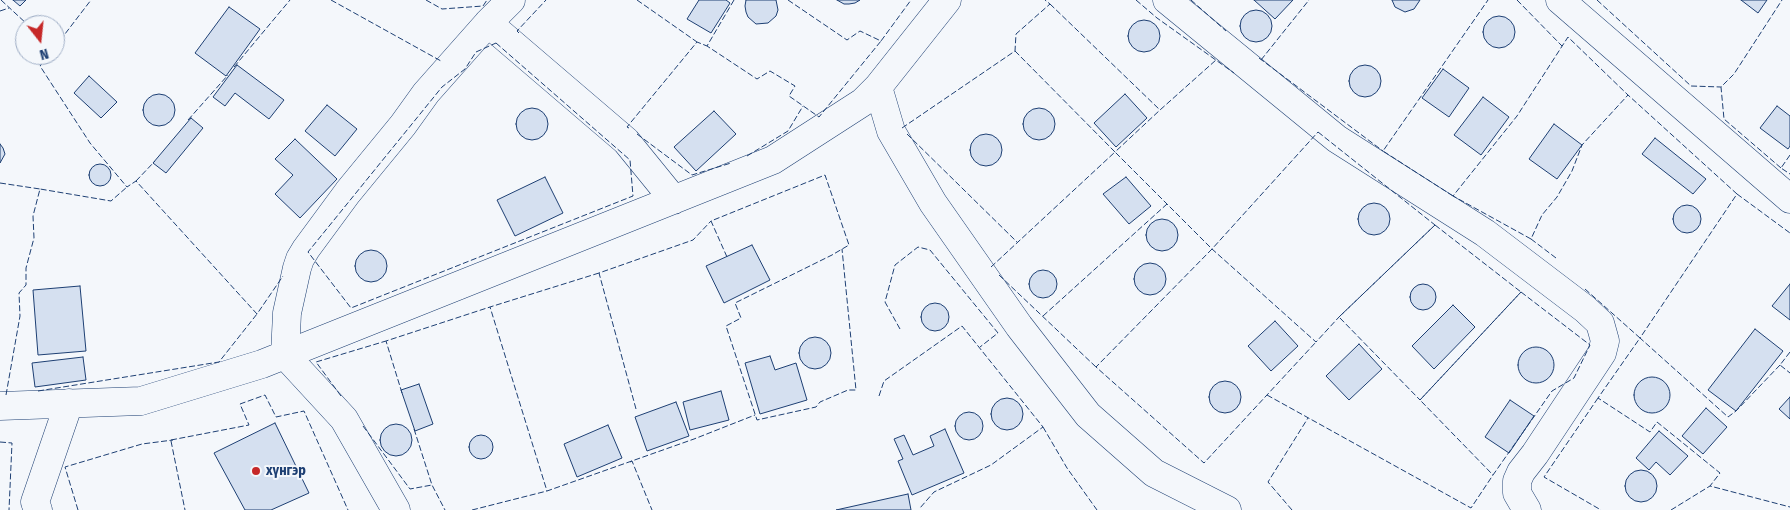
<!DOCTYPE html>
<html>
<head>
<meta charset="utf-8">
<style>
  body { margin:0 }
  #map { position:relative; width:1790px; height:510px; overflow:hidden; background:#f4f7fb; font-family:"Fira Sans Condensed",sans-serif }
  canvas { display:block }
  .north { position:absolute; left:15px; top:15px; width:50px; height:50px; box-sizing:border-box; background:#f4f7fb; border:1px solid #9eadc5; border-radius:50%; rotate:164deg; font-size:14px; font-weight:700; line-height:20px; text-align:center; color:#1d3f73 }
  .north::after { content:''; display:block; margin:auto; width:18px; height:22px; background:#c62828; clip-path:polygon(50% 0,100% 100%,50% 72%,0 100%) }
</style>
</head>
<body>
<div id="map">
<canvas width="1790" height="510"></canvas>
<div class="north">N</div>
</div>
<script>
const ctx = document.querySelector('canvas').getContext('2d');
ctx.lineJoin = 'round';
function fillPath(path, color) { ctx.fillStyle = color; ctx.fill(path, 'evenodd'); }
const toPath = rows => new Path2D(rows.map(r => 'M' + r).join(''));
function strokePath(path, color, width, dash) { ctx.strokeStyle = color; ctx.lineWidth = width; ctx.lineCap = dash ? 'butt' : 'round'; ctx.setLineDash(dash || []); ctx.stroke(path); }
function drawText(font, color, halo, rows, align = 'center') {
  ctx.font = font + ' "Fira Sans Condensed",sans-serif'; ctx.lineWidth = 4; ctx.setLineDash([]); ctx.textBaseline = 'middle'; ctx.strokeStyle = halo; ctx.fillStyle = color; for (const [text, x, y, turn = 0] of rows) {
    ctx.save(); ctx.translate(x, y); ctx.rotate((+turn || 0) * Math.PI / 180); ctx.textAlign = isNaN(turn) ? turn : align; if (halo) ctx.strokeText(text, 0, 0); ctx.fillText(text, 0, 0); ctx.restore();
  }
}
const building = toPath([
  [13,0,26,0,20,6,13,0],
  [699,0,726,0,730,3,711,33,687,19,699,0],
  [746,0,776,0,778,10,776,16,768,23,756,24,748,17,746,12,745,6,746,0],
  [837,0,860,0,855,3,849,4,844,4,837,0],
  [1254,0,1293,0,1275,19,1254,0],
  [1392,0,1420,0,1414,9,1405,12,1395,7,1392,0],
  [1741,0,1767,0,1758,13,1741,0],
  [229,7,260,29,226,76,195,53,229,7],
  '1240 26a16 16 0 1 1 32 0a16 16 0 1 1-32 0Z',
  '1483 32a16 16 0 1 1 32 0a16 16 0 1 1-32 0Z',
  '1128 36a16 16 0 1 1 32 0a16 16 0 1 1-32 0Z',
  '1349 81a16 16 0 1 1 32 0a16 16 0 1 1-32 0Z',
  [237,65,284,100,269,119,235,93,225,106,213,97,237,65],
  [1443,69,1469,88,1449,117,1422,98,1443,69],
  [89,76,117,102,101,118,74,93,89,76],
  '143 110a16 16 0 1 1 32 0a16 16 0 1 1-32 0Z',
  [1125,94,1147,118,1116,147,1094,123,1125,94],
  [1483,97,1509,117,1481,155,1454,135,1483,97],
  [327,105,357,129,335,156,305,131,327,105],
  [1777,106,1790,116,1790,146,1788,149,1760,128,1777,106],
  '516 124a16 16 0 1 1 32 0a16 16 0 1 1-32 0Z',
  '1023 124a16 16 0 1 1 32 0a16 16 0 1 1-32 0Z',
  [714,111,736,134,696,171,674,147,714,111],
  [191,118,203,128,166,173,153,163,191,118],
  [1554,124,1582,145,1557,179,1529,159,1554,124],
  '970 150a16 16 0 1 1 32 0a16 16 0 1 1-32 0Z',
  [1655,138,1706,179,1693,194,1642,154,1655,138],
  [295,139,337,179,300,218,275,194,293,175,275,159,295,139],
  [0,144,3,148,5,154,0,163,0,144],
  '89 175a11 11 0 1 1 22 0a11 11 0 1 1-22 0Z',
  [545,177,563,213,515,236,497,200,545,177],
  [1126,177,1151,206,1129,224,1103,194,1126,177],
  '1358 219a16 16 0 1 1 32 0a16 16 0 1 1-32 0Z',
  '1673 219a14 14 0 1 1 28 0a14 14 0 1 1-28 0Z',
  '1146 235a16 16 0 1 1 32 0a16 16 0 1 1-32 0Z',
  [752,245,770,280,724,303,706,266,752,245],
  '355 266a16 16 0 1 1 32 0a16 16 0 1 1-32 0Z',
  '1134 279a16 16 0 1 1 32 0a16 16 0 1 1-32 0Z',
  '1029 284a14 14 0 1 1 28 0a14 14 0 1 1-28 0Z',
  [1790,284,1790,320,1772,306,1790,284],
  '1410 297a13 13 0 1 1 26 0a13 13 0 1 1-26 0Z',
  [80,286,86,351,38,355,33,290,80,286],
  '921 317a14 14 0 1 1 28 0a14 14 0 1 1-28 0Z',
  [1453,305,1475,327,1434,369,1412,346,1453,305],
  [1275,321,1298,346,1271,371,1248,346,1275,321],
  [1755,329,1783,351,1736,411,1708,390,1755,329],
  '799 353a16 16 0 1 1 32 0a16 16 0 1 1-32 0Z',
  [1359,344,1382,369,1349,400,1326,376,1359,344],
  '1518 365a18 18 0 1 1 36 0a18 18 0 1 1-36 0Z',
  [770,356,775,370,796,363,807,400,760,414,745,363,770,356],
  [83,357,86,380,35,387,32,363,83,357],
  '1634 395a18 18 0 1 1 36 0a18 18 0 1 1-36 0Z',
  '1209 397a16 16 0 1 1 32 0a16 16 0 1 1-32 0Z',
  [419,384,433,424,415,431,401,390,419,384],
  [721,391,729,420,690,430,683,402,721,391],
  [1790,397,1790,419,1779,409,1790,397],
  '991 414a16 16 0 1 1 32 0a16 16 0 1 1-32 0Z',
  [1510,400,1534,416,1509,453,1485,437,1510,400],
  [676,402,689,436,647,451,635,417,676,402],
  [1706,408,1727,427,1703,454,1682,436,1706,408],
  '955 426a14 14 0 1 1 28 0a14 14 0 1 1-28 0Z',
  [275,423,309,493,271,510,245,510,214,453,275,423],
  '380 440a16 16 0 1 1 32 0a16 16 0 1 1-32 0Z',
  [608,425,622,458,577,477,564,444,608,425],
  [945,429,964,473,912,495,898,461,903,459,894,439,904,435,913,455,934,446,930,436,945,429],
  [1659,431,1688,456,1670,475,1656,462,1649,470,1636,458,1659,431],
  '469 447a12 12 0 1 1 24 0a12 12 0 1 1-24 0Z',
  '1625 486a16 16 0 1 1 32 0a16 16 0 1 1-32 0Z',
  [908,494,911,510,836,510,908,494]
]);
const minor = toPath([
  [1167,0,1337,139,1485,233,1585,309,1600,323,1605,341,1602,353,1535,454,1521,472,1517,481,1517,493,1527,510],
  [1560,0,1790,199],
  [488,23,626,141,674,200],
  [878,87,891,131,933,203,1019,326,1088,415,1154,473,1227,510],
  [0,406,141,401,262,364,773,160,863,102,878,87,947,0],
  [38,510,35,502,69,403],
  [396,510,344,419,285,355,287,313,297,268,300,259,306,249,348,192,403,125,426,93,488,23,511,0]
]);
const fence = toPath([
  [1,0,28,25],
  [331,0,441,61],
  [426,0,442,9,483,6,487,0],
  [637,0,697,42],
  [734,0,707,46,757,79,770,71,795,86,789,96,819,117,881,41],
  [788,0,847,40,860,31,881,41,911,0],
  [1136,0,1157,18,1234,73],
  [1191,0,1226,31],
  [1517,0,1562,46],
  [1597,0,1691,86,1721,87],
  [1050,4,1160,110,1216,60],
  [0,11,9,8],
  [519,33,517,31,546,0],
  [496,43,630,160,633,196,351,308,308,252,442,87,465,69,476,52,496,43],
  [55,47,91,0],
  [1015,51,1115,152,1160,110],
  [49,55,40,66,90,143,127,187,136,181,257,314,283,276],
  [1259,58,1383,151],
  [1261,60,1309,0],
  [234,67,290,0],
  [188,120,228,75],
  [629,128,627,127,697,42,707,46],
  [902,128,1015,51,1016,34,1050,4,1045,0],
  [1318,132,1435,225,1339,317,1316,342,1212,249,1318,132],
  [637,134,692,175,731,163],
  [907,134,1017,242],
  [1790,155,1781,168,1790,174],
  [747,156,788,131,803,106],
  [1781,168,1724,119,1721,87,1734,74,1782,0],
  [136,181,155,161],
  [0,183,40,189],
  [1453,196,1383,151,1488,0],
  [1435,225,1521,292,1420,400,1339,317,1435,225],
  [1531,239,1453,196,1517,116,1568,37,1628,95],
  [727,257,711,221,825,175,849,245,832,255,735,303,741,318,726,326,757,420,816,407,820,402,848,390,856,390,842,249],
  [1556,258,1531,239,1542,215,1557,197,1572,171,1582,145,1628,95,1737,194],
  [991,267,1115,152,1212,249,1096,367,1204,463,1316,342],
  [599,273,490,307,547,491,694,439,755,415],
  [999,275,1096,367],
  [1585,289,1640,338,1598,398,1650,432,1657,422,1720,473,1710,486,1790,507],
  [1521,292,1590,345,1574,378,1552,391,1493,475,1420,400,1521,292],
  [1043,316,1167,204],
  [900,329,885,302,895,265,918,247,930,250,998,333,980,347],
  [1790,352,1780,365,1790,373],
  [1780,365,1736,411,1728,417,1640,338,1737,194,1790,233],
  [38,391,219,362,257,314],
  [402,393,386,341,490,307],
  [6,395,20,316,19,293,26,285,26,268,34,238,33,216,40,189,111,201,127,187],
  [1267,395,1471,508,1493,475],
  [341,396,316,362,386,341],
  [879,396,884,381,962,326,1043,427,991,465,934,492,920,508],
  [1598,398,1544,477,1601,510],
  [636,409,599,273,693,240,711,221],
  [363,426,410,489,432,485],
  [1043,427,1067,468,1097,510],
  [414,429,432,485,445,510],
  [171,440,249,425,240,404,265,395,276,417,304,411,348,510],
  [171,441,185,510],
  [0,442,12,443,9,510],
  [630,462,632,461,652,510],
  [78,510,65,467,142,444,173,440],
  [472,510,547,491],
  [1292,510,1268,482,1308,418],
  [1671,510,1710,486]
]);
const markers = [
  [256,471,5,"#c62828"]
];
const poiNames = [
  ["хүнгэр",266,471]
];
fillPath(building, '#d5e0f0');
strokePath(building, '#1d3f73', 1);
strokePath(minor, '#1d3f73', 29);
strokePath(minor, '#f4f7fb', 28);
strokePath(fence, '#1d3f73', 1, [6, 2.5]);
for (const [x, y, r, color] of markers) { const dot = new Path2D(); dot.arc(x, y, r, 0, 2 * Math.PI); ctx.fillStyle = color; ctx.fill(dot); strokePath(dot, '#f4f7fb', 2); }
drawText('bold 14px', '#1d3f73', '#f4f7fb', poiNames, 'left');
</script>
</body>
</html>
